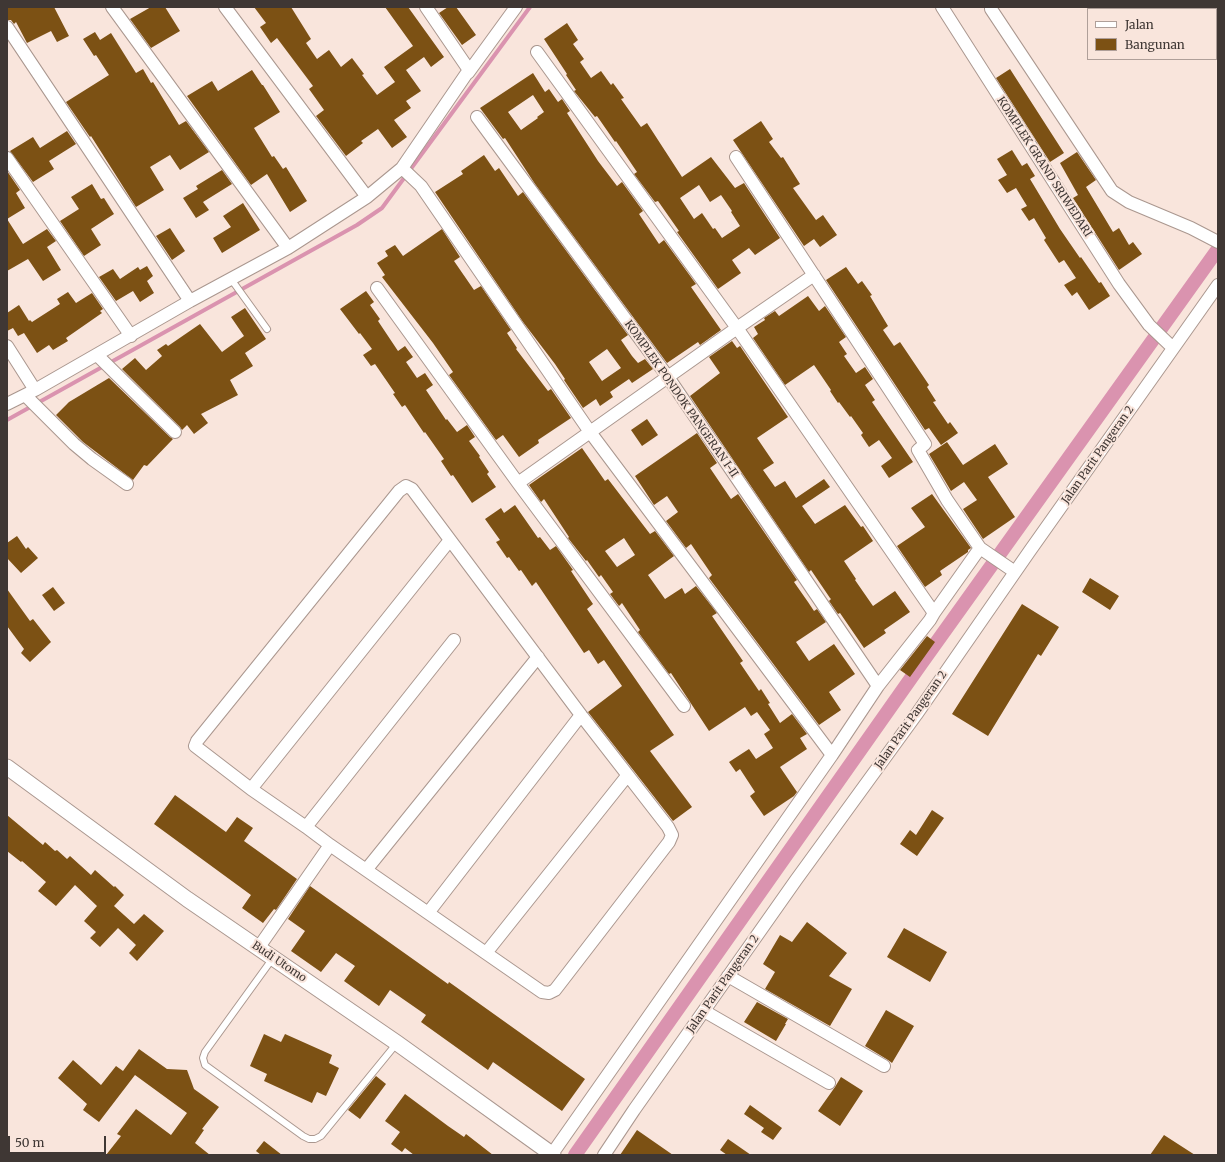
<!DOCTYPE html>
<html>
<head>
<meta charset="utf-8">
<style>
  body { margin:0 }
  #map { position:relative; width:1225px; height:1162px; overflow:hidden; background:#f9e5dc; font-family:Merriweather,serif }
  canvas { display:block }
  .frame { position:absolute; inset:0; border:8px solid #3f3734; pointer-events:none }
  .legend { position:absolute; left:1087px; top:8px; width:130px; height:52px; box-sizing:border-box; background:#f9e5dc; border:1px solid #af9f99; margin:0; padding:5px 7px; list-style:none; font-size:12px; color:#3f3734 }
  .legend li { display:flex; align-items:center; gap:8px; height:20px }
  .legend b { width:20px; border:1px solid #af9f99 }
  .scale { position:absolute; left:8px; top:1136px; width:98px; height:18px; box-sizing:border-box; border:2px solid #3f3734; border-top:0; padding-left:5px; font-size:12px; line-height:14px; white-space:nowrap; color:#3f3734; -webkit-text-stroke:3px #f9e5dc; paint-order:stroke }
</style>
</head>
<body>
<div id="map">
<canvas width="1225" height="1162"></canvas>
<div class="frame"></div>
<ul class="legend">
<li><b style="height:5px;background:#fff"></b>Jalan</li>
<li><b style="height:11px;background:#7c5114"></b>Bangunan</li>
</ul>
<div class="scale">50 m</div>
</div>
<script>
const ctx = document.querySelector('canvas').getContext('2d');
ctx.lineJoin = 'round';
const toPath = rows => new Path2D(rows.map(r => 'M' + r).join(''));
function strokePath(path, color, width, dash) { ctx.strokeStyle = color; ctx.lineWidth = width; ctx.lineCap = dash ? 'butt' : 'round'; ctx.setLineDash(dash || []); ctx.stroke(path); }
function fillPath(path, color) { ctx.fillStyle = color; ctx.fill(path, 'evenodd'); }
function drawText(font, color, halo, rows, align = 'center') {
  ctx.font = font + ' Merriweather,serif'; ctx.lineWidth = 4; ctx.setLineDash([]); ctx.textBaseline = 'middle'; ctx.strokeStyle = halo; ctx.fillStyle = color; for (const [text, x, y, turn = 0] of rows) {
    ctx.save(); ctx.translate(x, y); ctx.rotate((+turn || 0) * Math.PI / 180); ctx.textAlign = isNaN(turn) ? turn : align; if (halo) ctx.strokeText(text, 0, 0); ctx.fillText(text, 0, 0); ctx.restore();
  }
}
const stream = toPath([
  [7,420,357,225,382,208,530,7]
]);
const canal = toPath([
  [575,1155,921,664,1218,249]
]);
const building = toPath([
  [7,7,54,7,69,36,57,42,51,31,27,43,16,22,14,24,11,20,7,20],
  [151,7,165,7,180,31,151,48,130,19],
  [254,7,291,7,311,39,306,43,317,59,329,50,341,67,352,58,364,74,362,75,377,95,395,82,384,67,413,46,385,7,408,7,444,57,431,67,424,57,406,70,421,91,406,101,411,108,394,120,407,137,392,148,378,129,361,141,363,143,346,156,316,116,324,110,309,89,313,86,277,38,271,43,260,27,266,23],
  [448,7,456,7,476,35,462,45,439,13],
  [567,23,578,40,573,44,584,59,580,62,591,78,601,71,611,85,613,83,624,98,621,99,641,127,647,123,682,177,711,157,735,188,744,183,780,238,755,255,749,248,732,260,741,273,718,289,677,232,679,231,658,201,655,202,634,174,637,172,616,141,615,142,597,116,595,117,574,91,576,90,566,75,567,74,544,39],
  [699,185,710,202,721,195,732,211,731,212,740,226,722,238,715,228,713,229,702,213,694,219,680,198],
  [95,32,100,40,111,33,136,73,143,69,151,83,153,82,179,125,186,121,209,152,180,170,170,155,150,167,164,190,136,207,91,136,90,137,66,102,109,75,96,55,94,56,83,39],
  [1010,69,1064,153,1050,162,996,78],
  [252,70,262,85,263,85,280,112,254,128,272,157,274,156,283,169,286,167,307,201,290,212,267,174,251,185,187,96,212,81,218,91],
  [533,73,545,92,549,89,558,102,562,99,570,111,567,113,598,161,617,186,622,182,643,211,639,214,659,244,664,240,696,284,691,287,721,330,700,345,698,342,667,363,535,184,505,138,503,139,480,108],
  [533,95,544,112,537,117,538,118,521,130,508,112],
  [761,121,773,139,769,142,781,158,783,157,800,184,793,188,816,220,823,215,837,235,820,247,814,239,804,246,733,140],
  [67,131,76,144,49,161,54,169,33,182,10,151,33,137,40,148],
  [1012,150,1022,166,1027,163,1035,176,1030,179,1060,229,1080,258,1081,257,1099,283,1101,282,1110,296,1089,310,1077,292,1072,296,1064,285,1076,278,1064,260,1059,263,1044,240,1046,238,1034,218,1029,221,1021,209,1027,206,1016,188,1007,193,998,180,1007,175,997,159],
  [1077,152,1096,180,1086,187,1113,232,1119,228,1129,245,1133,242,1142,254,1119,270,1073,198,1078,195,1060,163],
  [484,155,495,171,499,168,518,196,523,192,628,335,621,340,632,356,638,363,645,359,653,369,632,383,629,379,610,392,613,397,600,406,596,399,583,408,564,380,565,379,555,364,523,322,435,192,463,174,461,171],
  [607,349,621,368,602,381,589,362],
  [222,170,232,184,203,202,209,210,196,218,183,198,198,189,196,186],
  [7,171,20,190,16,193,25,208,7,219,23,244,47,229,56,241,47,247,61,270,43,281,28,259,7,271],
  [92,184,101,199,104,198,114,214,91,229,101,245,84,256,60,221,79,209,71,197],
  [243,203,260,230,222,253,213,238,231,227,223,216],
  [170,228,185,251,172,260,156,236],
  [442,229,460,257,454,261,474,290,481,286,511,330,507,333,517,348,516,349,548,391,551,389,571,418,538,440,539,443,519,457,503,435,496,440,449,375,453,372,433,343,382,277,385,275,377,263,388,256,385,251,395,245,403,256],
  [147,266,153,276,147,281,154,293,140,302,133,291,116,301,99,277,113,269,120,279,138,267,140,270],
  [846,267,858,284,862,281,872,295,870,296,888,326,883,330,894,346,900,342,929,385,927,387,936,401,933,402,948,424,950,422,958,433,941,445,929,428,925,430,826,280],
  [366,291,374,302,370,305,380,319,378,321,398,351,405,346,413,357,406,362,417,378,425,373,433,385,426,390,446,420,447,419,457,432,467,425,475,437,469,441,480,456,479,457,489,472,487,474,496,487,472,503,453,475,451,476,441,461,444,459,425,432,424,433,405,405,402,407,393,394,395,393,375,364,371,366,363,355,372,349,360,333,359,334,340,309],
  [68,292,76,303,92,293,103,309,100,311,102,313,66,338,68,341,53,350,49,345,37,353,24,333,18,336,13,328,7,331,7,313,19,305,29,321,30,320,32,322,60,304,57,299],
  [808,296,819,311,825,306,846,337,839,342,847,354,844,356,856,373,865,367,873,379,865,385,875,400,872,402,913,462,889,478,881,466,892,458,879,440,869,447,861,435,863,433,851,416,850,417,839,402,838,403,830,391,831,390,814,365,785,385,753,338,758,334,754,327,765,320,764,318,775,311,779,316],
  [245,308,266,339,245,353,253,366,230,380,238,395,201,414,208,423,194,434,187,425,182,430,180,427,122,369,135,358,146,370,162,356,157,350,166,344,168,346,200,324,222,352,244,336,231,317],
  [732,341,737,348,740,346,788,417,757,438,774,463,763,470,775,487,785,481,796,498,824,479,830,487,802,506,815,524,845,505,861,527,863,526,873,541,844,561,856,579,855,580,873,606,895,591,910,612,884,630,886,633,864,648,840,613,838,614,829,601,831,599,830,598,811,570,809,572,690,396,720,373,709,357],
  [109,378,170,437,173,439,147,466,144,465,133,480,83,442,56,415,69,402],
  [647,419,658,435,642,446,631,430],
  [697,433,717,463,710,468,731,499,738,494,797,580,794,582,808,602,814,611,817,609,826,622,796,642,809,661,834,644,855,674,829,692,841,710,819,725,709,578,712,575,691,544,686,548,666,521,678,512,667,496,654,505,635,476],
  [947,442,963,465,995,444,1008,464,988,477,1015,517,983,539,963,509,977,500,964,482,951,491,929,454],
  [582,448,605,481,608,479,650,534,655,531,674,556,648,575,665,599,682,588,685,594,696,586,717,613,712,616,743,661,740,663,759,691,761,689,770,703,768,704,780,723,792,714,807,734,800,738,807,749,780,767,797,792,794,796,764,816,750,796,755,792,740,769,736,772,729,762,749,749,756,759,773,748,764,734,770,730,757,712,751,716,745,707,709,731,671,673,669,674,638,632,640,630,622,603,619,606,610,594,613,592,601,575,599,577,587,560,586,561,568,538,569,537,544,499,541,502,529,485],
  [624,538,635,555,617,567,605,551],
  [932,494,971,548,968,550,968,552,940,571,942,575,925,587,897,546,925,527,911,508],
  [515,505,538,538,540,537,550,550,556,546,573,570,571,571,593,604,587,609,674,735,650,751,692,807,673,821,588,712,622,686,604,660,598,664,589,650,584,653,536,582,532,586,521,570,519,571,509,557,507,558,496,542,500,540,485,519,501,508,504,513],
  [17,536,26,549,28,547,38,558,21,573,7,558,7,543],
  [1090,578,1119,596,1110,610,1082,592],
  [53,587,65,603,54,611,42,595],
  [7,589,30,621,33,619,51,642,30,662,21,653,24,649,7,626],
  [1022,604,1059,627,1041,656,1038,654,988,736,952,714],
  [927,636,935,642,910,677,900,670],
  [175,795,226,832,237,817,253,828,244,841,297,879,276,910,274,909,263,923,242,908,251,895,154,824],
  [932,810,944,818,917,856,900,844,910,830,916,835],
  [7,815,43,845,45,842,55,851,57,850,67,859,70,856,91,875,95,870,114,887,115,886,124,895,114,906,134,924,144,914,164,931,137,961,129,953,136,945,118,928,100,947,90,938,96,932,84,921,97,906,75,885,56,906,38,891,46,882,22,861,21,862,7,851],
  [310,886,448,984,449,982,585,1079,562,1111,493,1062,488,1070,421,1022,426,1015,390,990,379,1006,344,981,355,966,336,953,321,972,291,951,305,931,288,919],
  [807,922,847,953,829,976,852,989,830,1026,765,989,775,972,763,964,780,935,792,942],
  [904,928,947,952,930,982,887,957],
  [757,1002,788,1019,785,1024,786,1024,776,1041,744,1022],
  [886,1010,914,1026,892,1063,888,1060,865,1046],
  [264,1034,281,1042,285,1034,332,1055,329,1063,339,1068,326,1096,317,1092,312,1103,264,1081,267,1074,250,1066],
  [139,1049,167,1069,187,1070,194,1089,219,1107,202,1129,204,1130,195,1143,210,1155,106,1155,121,1136,117,1134,136,1109,171,1135,187,1113,135,1075,99,1122,83,1110,87,1104,58,1078,73,1060,101,1085,116,1066,123,1071],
  [376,1076,386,1084,360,1119,348,1110],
  [841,1077,863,1091,840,1126,818,1111,835,1087],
  [405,1094,448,1126,464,1137,466,1134,493,1155,414,1155,405,1148,402,1152,391,1144,400,1132,385,1121],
  [750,1105,782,1128,773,1140,761,1132,764,1128,744,1114],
  [637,1130,673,1155,620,1155],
  [1164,1135,1195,1155,1150,1155],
  [728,1139,751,1155,727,1155,720,1150],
  [264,1141,282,1155,261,1155,256,1151]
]);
const service = toPath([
  [231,279,267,329],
  [273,958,205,1052,203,1058,205,1065,303,1136,309,1139,315,1139,321,1136,397,1043]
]);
const minor = toPath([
  [112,7,288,248],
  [225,7,367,197],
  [942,7,1119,284,1149,325,1173,348],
  [991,9,1112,191,1129,202,1191,228,1218,242],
  [7,27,190,301],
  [537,52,737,328,934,613,930,620,878,686,832,755,552,1154],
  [468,73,516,7],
  [477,117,668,377,878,686],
  [736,157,925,444,918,450,947,500,980,548,934,613],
  [7,158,131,336],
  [402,168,421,186,590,432,832,755],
  [377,288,518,483,684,706],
  [7,346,35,390],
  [97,355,175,432],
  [25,395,74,444,92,459,127,484],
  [7,404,35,390,190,301,288,248,367,197,402,168,469,70,426,7],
  [518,483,737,328,814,275],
  [980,548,1015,572],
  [251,789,450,540],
  [306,827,454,640],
  [366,870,538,657],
  [428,913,581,715],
  [259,947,330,845,306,827,251,789,195,746,197,741,399,491,406,486,412,489,581,715,668,827,672,835,669,842,555,990,549,993,542,992,330,845],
  [486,953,627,776],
  [728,976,884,1066],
  [704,1011,829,1083],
  [604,1155,634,1110,796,880,916,715,1029,552,1218,285]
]);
const tertiary = toPath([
  [7,767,187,899,397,1043,553,1155]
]);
const streetNames = [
  ["KOMPLEK GRAND SRIWEDARI",1044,167,57],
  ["KOMPLEK PONDOK PANGERAN I-II",681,399,55],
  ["Jalan Parit Pangeran 2",1098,455,-55],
  ["Jalan Parit Pangeran 2",911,720,-55],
  ["Budi Utomo",279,962,34],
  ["Jalan Parit Pangeran 2",723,984,-55]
];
strokePath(stream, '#da93af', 4);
strokePath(canal, '#da93af', 14);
fillPath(building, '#7c5114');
strokePath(service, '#aa978f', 8);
strokePath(minor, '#aa978f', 14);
strokePath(tertiary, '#aa978f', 17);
strokePath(service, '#fff', 6);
strokePath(minor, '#fff', 12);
strokePath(tertiary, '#fff', 15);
drawText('11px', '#3f3734', '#f9e5dc', streetNames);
</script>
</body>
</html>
